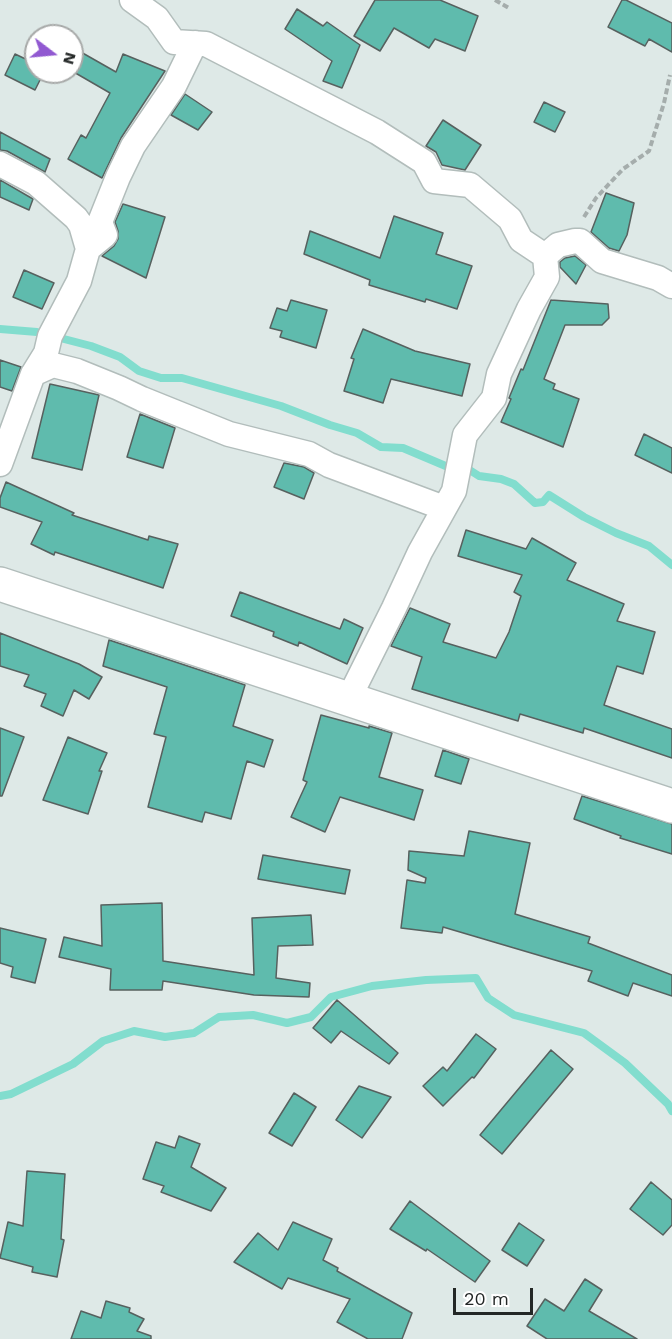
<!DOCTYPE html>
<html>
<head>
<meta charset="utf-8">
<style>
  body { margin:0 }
  #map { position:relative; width:672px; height:1339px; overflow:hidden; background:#dee9e7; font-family:"Work Sans",sans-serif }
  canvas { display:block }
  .north { position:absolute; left:24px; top:24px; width:60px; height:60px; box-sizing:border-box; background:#fff; border:2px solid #a7a9a8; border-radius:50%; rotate:106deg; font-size:16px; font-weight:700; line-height:24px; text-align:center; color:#232726 }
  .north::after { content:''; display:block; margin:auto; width:21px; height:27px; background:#9159d1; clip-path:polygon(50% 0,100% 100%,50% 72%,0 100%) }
  .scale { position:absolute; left:453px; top:1288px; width:80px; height:27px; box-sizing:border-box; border:3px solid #232726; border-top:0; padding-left:8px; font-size:18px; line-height:21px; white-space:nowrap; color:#232726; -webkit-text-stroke:4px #fff; paint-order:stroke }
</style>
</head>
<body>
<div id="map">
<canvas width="672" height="1339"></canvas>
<div class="north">N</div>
<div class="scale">20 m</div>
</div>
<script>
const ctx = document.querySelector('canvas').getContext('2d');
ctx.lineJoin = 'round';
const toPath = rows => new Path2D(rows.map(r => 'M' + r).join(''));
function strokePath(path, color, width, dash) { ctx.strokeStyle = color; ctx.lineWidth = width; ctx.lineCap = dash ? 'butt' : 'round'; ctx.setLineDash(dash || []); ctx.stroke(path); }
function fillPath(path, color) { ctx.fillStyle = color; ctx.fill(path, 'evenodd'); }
const stream = toPath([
  [0,329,37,332,91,346,120,357,139,371,161,378,182,378,281,406,330,425,357,433,381,447,403,448,448,467],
  [468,469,479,476,501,479,514,484,535,503,543,502,549,495,584,517,616,533,649,546,672,565],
  [0,1096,11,1094,73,1064,103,1041,134,1031,165,1037,194,1033,219,1017,253,1015,287,1023,311,1017,331,997,372,986,426,980,476,978,488,998,514,1015,584,1033,625,1063,668,1104,672,1111]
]);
const building = toPath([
  [375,0,440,0,478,16,465,51,435,39,429,48,394,28,380,51,354,36,375,0],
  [622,0,626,0,672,23,672,52,649,39,645,46,608,27,622,0],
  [297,9,323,26,327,22,360,45,342,88,323,81,332,61,285,29,297,9],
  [72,47,116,72,123,54,165,71,121,138,102,178,68,159,81,135,86,138,110,93,72,71,72,47],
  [15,54,36,64,36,72,44,72,35,90,5,75,15,54],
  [185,94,212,112,198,130,171,115,185,94],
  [544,102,565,112,555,132,534,122,544,102],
  [443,120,481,145,465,170,442,165,436,152,426,146,443,120],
  [0,132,50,159,45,172,7,151,0,150,0,132],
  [0,180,33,199,29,210,0,197,0,180],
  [606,193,634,203,627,235,619,251,609,248,591,232,606,193],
  [123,204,165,217,146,278,102,256,114,246,118,239,118,231,115,222,123,204],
  [394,216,443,233,436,254,472,266,457,309,426,299,425,302,369,285,370,280,304,254,310,231,380,258,394,216],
  [575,256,586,265,576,284,560,267,560,262,565,258,575,256],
  [24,270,54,283,42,309,13,297,24,270],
  [291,300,327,310,316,348,280,337,282,331,270,328,277,308,287,311,291,300],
  [551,300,608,304,609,318,602,325,565,325,544,379,555,384,553,389,579,399,563,447,501,422,511,399,509,398,521,369,523,370,551,300],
  [363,329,415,351,470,364,462,396,391,379,383,403,344,391,354,359,351,358,363,329],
  [0,360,21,367,12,391,0,387,0,360],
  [50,384,99,395,82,470,32,458,50,384],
  [140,414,175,428,163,468,127,457,140,414],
  [644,434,672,448,672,473,635,455,644,434],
  [284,463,304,467,314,473,304,499,274,487,284,463],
  [6,482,74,513,72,515,148,540,149,536,178,544,163,588,55,552,54,555,31,544,42,522,0,507,0,498,6,482],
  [466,530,526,549,532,538,576,563,567,580,624,604,617,621,655,632,643,674,617,666,604,705,672,729,672,758,584,728,583,733,520,714,518,721,412,689,422,657,391,646,410,608,450,624,443,642,496,658,509,632,521,596,514,592,522,575,458,556,466,530],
  [240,592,340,629,344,619,363,628,347,664,299,642,298,646,273,636,274,632,231,616,240,592],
  [0,633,79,664,102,677,89,699,74,690,63,716,41,706,46,694,24,686,29,675,0,666,0,633],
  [109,640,245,685,233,726,273,740,264,767,247,761,231,819,205,812,202,822,148,807,166,737,154,734,167,687,103,666,109,640],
  [321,715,369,728,369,726,392,733,379,777,423,790,414,820,340,797,325,832,291,817,307,782,303,780,321,715],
  [0,728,24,737,2,796,0,796,0,728],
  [68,737,107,753,99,771,102,771,88,814,43,800,68,737],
  [443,750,469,759,461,784,435,776,443,750],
  [582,796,672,824,672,854,620,838,621,836,574,819,582,796],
  [469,831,530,843,515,914,590,937,588,943,672,975,672,996,633,983,628,996,588,981,592,971,443,927,442,933,401,928,407,880,425,883,426,878,408,870,409,851,464,856,469,831],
  [263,855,350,870,345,894,258,879,263,855],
  [162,903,163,961,254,975,252,918,311,915,313,945,278,946,276,978,310,983,309,997,254,995,163,981,162,990,110,990,111,969,59,957,64,937,102,946,101,905,162,903],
  [0,928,46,939,35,983,11,977,13,967,0,963,0,928],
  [337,1000,398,1053,389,1064,341,1031,331,1043,313,1028,337,1000],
  [476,1034,496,1049,474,1078,472,1077,443,1106,423,1086,443,1067,447,1071,476,1034],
  [551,1050,573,1069,502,1154,480,1135,551,1050],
  [359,1086,391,1097,362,1138,336,1120,359,1086],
  [294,1093,316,1107,292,1146,269,1133,294,1093],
  [179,1136,200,1144,191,1167,226,1188,211,1211,161,1192,164,1186,143,1179,156,1142,175,1148,179,1136],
  [27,1171,65,1174,61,1239,64,1240,57,1277,32,1272,33,1267,0,1258,8,1222,23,1226,27,1171],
  [651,1182,672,1200,672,1225,663,1235,630,1209,651,1182],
  [410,1201,490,1261,475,1282,427,1249,426,1251,390,1229,410,1201],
  [293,1222,332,1239,323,1260,338,1268,337,1271,412,1313,402,1339,368,1339,337,1322,350,1299,288,1278,282,1289,234,1262,258,1233,278,1250,293,1222],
  [519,1223,544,1240,527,1266,502,1250,519,1223],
  [585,1279,602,1290,589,1311,637,1339,547,1339,527,1326,545,1299,564,1311,585,1279],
  [106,1301,130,1308,129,1312,144,1319,137,1331,151,1336,151,1339,71,1339,81,1311,101,1318,106,1301]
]);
const path = toPath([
  [495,0,509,8],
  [584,217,596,198,623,169,649,151,664,103,670,75]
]);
const minor = toPath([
  [132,0,157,18,174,42,206,44,377,132,424,162,434,181,470,185,510,219,521,240,545,256],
  [0,164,36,183,76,218,81,225,88,249],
  [33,374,46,353,50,336,79,281,88,249,105,235,100,222,118,177,133,146,174,86,195,43],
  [0,464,33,374,53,365,77,371,119,388,142,399,229,434,309,454,329,465,444,508],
  [349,698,394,608,420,552,454,491,465,435,494,398,499,374,529,309,547,277,545,256,558,245,575,241,580,241,602,261,658,278,672,286]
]);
const primary = toPath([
  [0,584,672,806]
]);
strokePath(stream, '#82ddce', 8);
fillPath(building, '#5fbbad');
strokePath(building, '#57615f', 1.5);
strokePath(minor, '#b2bdbb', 27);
strokePath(primary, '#b2bdbb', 36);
strokePath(path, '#a5adac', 4, [6, 3]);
strokePath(minor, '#fff', 24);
strokePath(primary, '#fff', 33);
</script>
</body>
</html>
